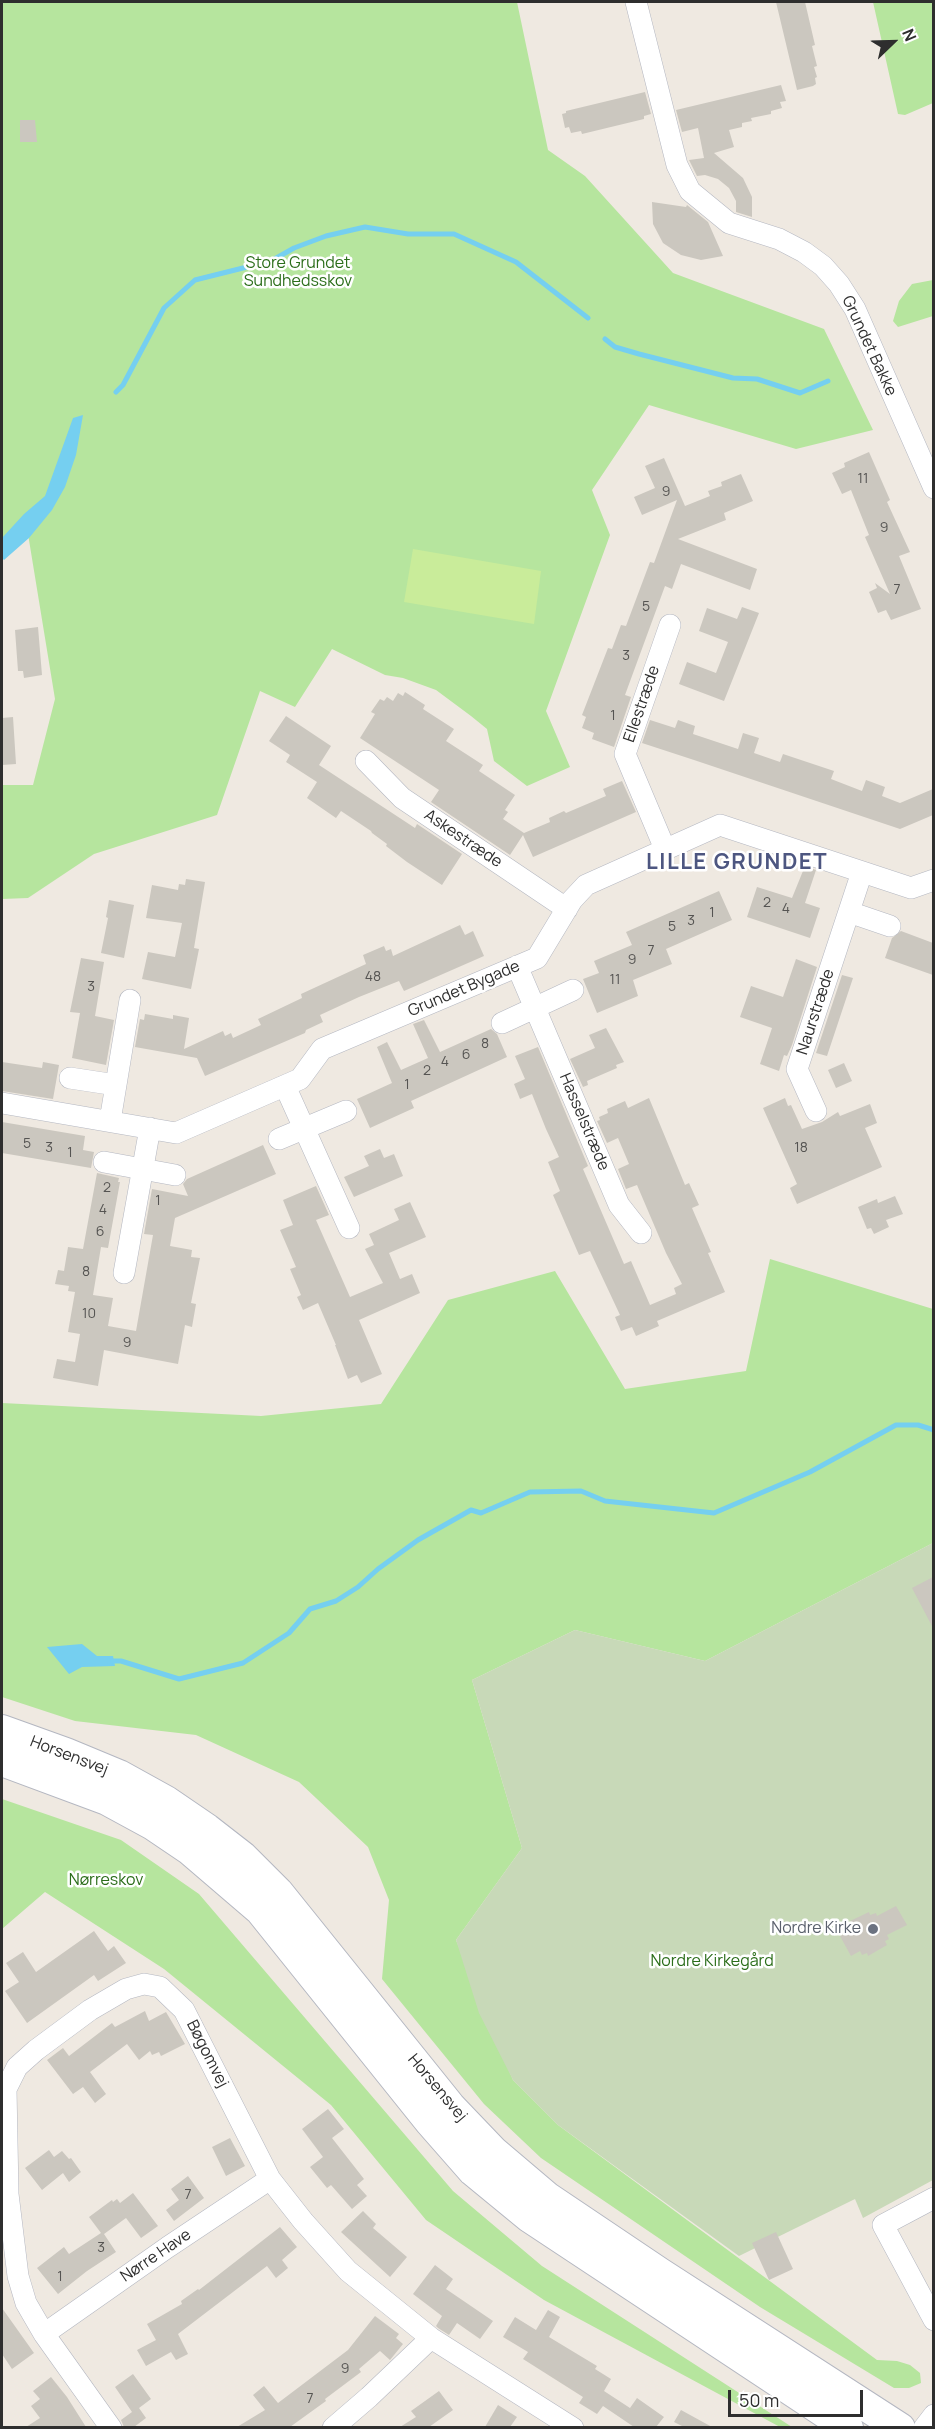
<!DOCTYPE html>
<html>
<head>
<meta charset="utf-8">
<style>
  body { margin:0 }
  #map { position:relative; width:935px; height:2429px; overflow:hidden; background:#efe9e1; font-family:Manrope,sans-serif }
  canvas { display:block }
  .frame { position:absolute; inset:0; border:3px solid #2e2e2e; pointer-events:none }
  .north { position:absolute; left:863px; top:12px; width:60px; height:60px; -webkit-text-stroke:4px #fff; paint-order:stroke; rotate:67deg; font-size:16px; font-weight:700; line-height:24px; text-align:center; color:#2e2e2e }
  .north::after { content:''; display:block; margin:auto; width:21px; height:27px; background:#2e2e2e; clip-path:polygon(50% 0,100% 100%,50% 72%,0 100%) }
  .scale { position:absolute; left:728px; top:2390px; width:135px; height:27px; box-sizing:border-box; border:3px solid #2e2e2e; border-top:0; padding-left:8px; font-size:18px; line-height:21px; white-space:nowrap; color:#2e2e2e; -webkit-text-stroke:4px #fff; paint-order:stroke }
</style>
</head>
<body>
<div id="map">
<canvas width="935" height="2429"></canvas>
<div class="frame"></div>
<div class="north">N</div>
<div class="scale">50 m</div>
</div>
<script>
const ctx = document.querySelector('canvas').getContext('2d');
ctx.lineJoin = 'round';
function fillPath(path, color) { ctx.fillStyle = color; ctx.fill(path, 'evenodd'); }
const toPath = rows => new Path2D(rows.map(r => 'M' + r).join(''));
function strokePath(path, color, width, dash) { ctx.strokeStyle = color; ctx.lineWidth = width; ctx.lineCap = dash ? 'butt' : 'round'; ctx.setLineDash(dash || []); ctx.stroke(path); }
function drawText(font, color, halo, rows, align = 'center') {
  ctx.font = font + ' Manrope,sans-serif'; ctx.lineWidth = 5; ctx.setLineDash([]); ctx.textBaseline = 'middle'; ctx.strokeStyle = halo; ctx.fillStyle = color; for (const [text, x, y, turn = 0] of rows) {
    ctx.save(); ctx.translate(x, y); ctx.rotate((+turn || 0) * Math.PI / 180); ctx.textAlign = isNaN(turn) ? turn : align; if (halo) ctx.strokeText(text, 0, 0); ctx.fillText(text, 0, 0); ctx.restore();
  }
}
const green = toPath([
  [2,2,517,2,548,150,585,176,673,273,824,329,873,430,796,449,649,405,592,490,610,535,546,711,570,767,527,786,494,761,487,729,471,716,436,690,403,678,385,675,332,649,295,707,260,691,217,815,94,854,28,898,2,899,2,785,33,785,55,699,28,534,2,547],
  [873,2,933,2,933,103,905,115,898,114],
  [933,280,933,316,898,327,893,321,899,301,912,284],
  [770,1259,933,1309,933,1543,705,1661,575,1630,472,1680,522,1848,456,1940,513,2080,558,2125,877,2360,897,2361,910,2365,920,2373,921,2383,909,2388,894,2388,760,2307,541,2158,484,2104,382,1979,389,1900,368,1847,299,1782,196,1735,75,1721,2,1697,2,1403,261,1416,381,1404,448,1300,555,1271,625,1389,746,1371],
  [2,1799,121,1840,199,1894,453,2191,542,2266,792,2427,780,2427,544,2300,426,2220,331,2105,164,1969,45,1892,2,1929]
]);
const cemetery = toPath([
  [933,1543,933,2180,863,2218,855,2199,739,2256,558,2125,513,2080,479,2013,456,1940,522,1848,472,1680,575,1630,705,1661]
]);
const pitch = toPath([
  [413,549,541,571,534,624,404,602]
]);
const water = toPath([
  [83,415,76,455,65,487,52,510,29,538,4,560,2,558,2,538,24,514,45,496,73,418],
  [82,1644,97,1656,113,1656,115,1666,82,1667,69,1674,47,1647]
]);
const stream = toPath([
  [605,339,615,347,639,354,733,378,757,379,800,393,828,381],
  [116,392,123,385,164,308,195,280,271,261,294,248,326,236,365,227,408,234,454,234,516,262,588,318],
  [109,1661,121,1661,179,1679,243,1663,289,1633,310,1609,336,1601,358,1587,378,1569,418,1540,471,1510,481,1513,530,1492,581,1491,605,1501,714,1513,810,1472,896,1425,918,1425,934,1430]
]);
const building = toPath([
  [776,2,805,2,815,45,812,46,817,66,814,67,817,77,815,78,816,84,813,86,797,90],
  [781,85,786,101,780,102,782,108,771,111,771,114,751,118,752,121,742,123,742,127,729,130,734,147,714,153,743,178,752,197,752,217,736,212,736,201,729,188,718,179,705,175,697,176,689,160,704,158,698,128,682,132,676,110],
  [645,92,651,114,644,116,644,119,582,134,581,131,571,133,569,127,565,128,562,114,566,113,566,111],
  [20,120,35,120,37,142,20,142],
  [652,202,686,207,687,205,708,222,723,256,701,260,681,255,663,243,653,224],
  [869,452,890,500,887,502,910,552,899,556,921,609,891,620,886,610,878,613,869,592,877,588,875,583,890,594,865,537,869,535,851,490,842,494,832,473,845,467,844,463],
  [664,458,685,506,710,496,708,491,722,486,721,482,741,474,753,501,724,513,726,520,678,539,757,569,750,590,681,564,672,589,665,586,625,695,631,697,614,747,592,739,594,733,582,728,586,717,582,715,608,648,612,649,621,625,626,626,650,562,654,563,677,500,642,515,634,497,655,488,645,466],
  [742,607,759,613,724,701,679,684,687,662,716,673,728,642,699,631,707,608,737,619],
  [38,627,42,675,24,678,23,671,18,671,15,630],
  [405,692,425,705,423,709,454,729,446,741,483,765,479,771,515,795,505,810,508,812,503,819,524,833,550,822,549,818,564,811,566,813,606,796,603,789,622,781,636,812,533,857,523,835,510,855,431,802,439,790,360,738,375,714,371,712,380,699,384,701,387,697,393,701,398,693,403,696],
  [286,716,331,746,319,765,415,828,417,824,462,854,442,885,407,862,386,846,387,844,372,833,371,831,341,811,336,818,307,798,317,782,286,762,290,755,269,741],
  [13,717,16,764,2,765,2,718],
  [650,720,675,728,678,720,695,726,693,734,738,749,743,733,759,738,754,753,780,762,783,754,834,771,831,779,862,791,866,780,885,787,882,796,900,803,933,789,933,815,900,829,694,760,642,743],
  [805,866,816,870,805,903,820,908,810,938,747,917,757,887,792,898],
  [186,879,205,882,194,948,199,949,191,989,142,979,148,952,175,957,182,923,146,918,152,885,178,890,179,884,185,885],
  [719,891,732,920,666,949,672,964,633,980,638,996,597,1013,583,979,599,973,594,961,632,945,626,932],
  [109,900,134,905,124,958,101,953,108,918,106,917],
  [460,925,465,935,473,931,484,956,404,991,399,981,359,997,320,1015,323,1022,306,1030,305,1033,205,1076,197,1058,135,1047,140,1019,144,1020,145,1014,173,1019,173,1015,189,1018,184,1049,223,1031,225,1036,231,1033,233,1038,261,1025,258,1019,302,998,301,994,366,964,363,955,384,946,386,951,391,949,393,956],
  [901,931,933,943,933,975,885,958,892,938],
  [81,958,104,962,95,1016,114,1020,106,1065,72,1058,80,1013,70,1012],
  [796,959,817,967,792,1045,787,1056,784,1055,779,1071,760,1064,772,1028,740,1017,751,986,783,997],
  [842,975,853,978,827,1056,816,1053],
  [424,1020,440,1052,491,1029,497,1034,507,1057,411,1101,414,1108,370,1128,357,1099,392,1083,377,1047,387,1042,401,1070,428,1058,413,1024],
  [606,1028,624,1062,616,1065,617,1068,587,1081,588,1085,583,1087,570,1059,595,1048,589,1035],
  [538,1047,588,1166,583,1169,624,1264,631,1261,650,1305,676,1294,674,1288,682,1284,666,1253,637,1185,626,1189,618,1169,629,1164,618,1138,607,1143,597,1121,600,1120,599,1117,608,1113,607,1109,625,1101,628,1108,649,1098,685,1185,689,1183,699,1205,692,1208,711,1252,708,1253,725,1292,657,1321,659,1326,636,1336,632,1327,621,1331,615,1317,620,1315,590,1251,579,1255,553,1195,560,1191,548,1162,559,1157,546,1129,532,1094,520,1099,514,1084,525,1079,515,1056],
  [2,1062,42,1068,43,1062,59,1065,53,1099,2,1091],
  [844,1063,852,1081,836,1088,828,1070],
  [785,1098,788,1106,791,1105,802,1129,822,1122,838,1112,840,1116,870,1104,877,1123,865,1128,882,1167,797,1204,790,1188,797,1184,763,1108],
  [2,1122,85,1136,83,1150,94,1152,91,1168,2,1153],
  [263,1145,276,1174,175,1218,170,1246,192,1250,191,1257,200,1258,191,1303,196,1304,192,1327,185,1325,178,1364,104,1350,98,1386,53,1378,57,1359,75,1362,80,1334,68,1332,75,1292,68,1291,69,1286,55,1284,58,1270,64,1271,68,1247,83,1249,97,1173,119,1178,118,1182,120,1182,108,1248,101,1247,93,1295,113,1298,108,1326,136,1331,153,1235,144,1234,152,1189,188,1196,183,1184,187,1179],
  [380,1149,384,1158,394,1154,403,1176,354,1197,344,1177,369,1166,364,1156],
  [316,1186,329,1215,316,1220,350,1297,383,1283,365,1249,374,1245,369,1234,399,1220,394,1209,410,1202,426,1237,389,1253,400,1279,412,1274,420,1293,359,1320,382,1374,361,1383,357,1375,348,1379,335,1345,336,1345,318,1303,303,1310,297,1297,301,1295,290,1269,296,1267,280,1230,293,1225,283,1200],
  [895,1196,903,1214,886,1220,889,1227,874,1234,871,1228,867,1229,858,1207,877,1199,878,1203],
  [933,1577,933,1628,912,1588],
  [896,1906,907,1925,887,1935,889,1939,885,1941,887,1945,868,1956,867,1953,862,1955,860,1951,851,1956,840,1936,849,1931,847,1927,852,1925,850,1921,869,1912,870,1915,876,1913,877,1916],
  [94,1931,108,1951,114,1946,126,1963,98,1981,94,1975,27,2023,5,1991,19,1982,6,1963,23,1952,36,1972],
  [145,2011,149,2021,166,2012,185,2044,161,2056,159,2052,152,2055,150,2051,139,2060,127,2044,90,2072,106,2094,95,2103,83,2087,73,2094,47,2060,63,2048,69,2056,112,2023,115,2027],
  [328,2109,344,2129,332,2138,364,2179,357,2185,367,2196,352,2209,331,2185,327,2188,310,2167,323,2157,302,2129],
  [230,2138,245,2166,226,2176,212,2147],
  [49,2150,54,2157,62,2151,69,2159,71,2158,81,2172,69,2182,63,2173,42,2190,25,2168],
  [188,2176,204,2198,174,2221,166,2210,179,2200,171,2189],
  [133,2193,158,2226,141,2238,126,2218,104,2234,116,2252,87,2271,58,2294,37,2268,64,2247,69,2254,101,2233,89,2217,112,2200,113,2202,117,2199,120,2203],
  [363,2211,376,2224,373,2228,407,2257,390,2277,341,2232],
  [280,2227,297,2247,282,2260,288,2268,276,2278,267,2266,178,2334,188,2354,176,2360,171,2352,146,2366,137,2350,156,2340,147,2324,182,2304,181,2301,198,2289,199,2290],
  [776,2232,793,2269,769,2280,752,2243],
  [435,2265,453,2279,446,2289,493,2321,480,2339,457,2323,449,2335,438,2328,436,2326,442,2316,413,2294],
  [2,2308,34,2353,12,2369,2,2354],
  [548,2310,560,2317,549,2337,597,2366,595,2369,611,2379,604,2391,630,2408,637,2398,664,2417,656,2427,634,2427,603,2406,597,2414,579,2403,583,2397,523,2359,528,2352,503,2337,515,2317,536,2330],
  [375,2316,399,2334,396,2338,403,2344,390,2360,380,2351,359,2369,361,2372,325,2399,326,2401,290,2427,237,2427,265,2410,253,2395,264,2386,278,2403,348,2350],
  [133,2374,151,2399,139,2408,146,2418,134,2427,124,2427,121,2420,132,2412,115,2387],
  [51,2377,67,2397,86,2427,26,2427,40,2418,31,2406,40,2399,33,2391],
  [439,2391,453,2410,429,2427,400,2427,416,2417,411,2411],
  [498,2405,517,2417,510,2427,485,2427],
  [681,2410,712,2427,684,2427,674,2422]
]);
const minor = toPath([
  [636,2,677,165,690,191,729,223,779,239,804,252,823,266,839,284,855,309,934,488],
  [366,761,402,798,567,909],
  [665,849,625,754,670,625],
  [849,912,890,926],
  [517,966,619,1205,641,1233],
  [502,1023,573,990],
  [70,1078,116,1085],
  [285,1086,349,1228],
  [2,1103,176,1133,300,1079,322,1049,537,958,572,900,586,885,720,825,911,888,934,880],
  [816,1111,797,1069,862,872],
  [110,1121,130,1000],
  [279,1139,346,1111],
  [104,1162,175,1175],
  [124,1273,150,1128],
  [934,2198,883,2225,934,2320],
  [44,2334,168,2247,270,2179],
  [111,2428,44,2334,26,2303,18,2276,8,2194,6,2089,17,2067,36,2050,90,2010,126,1989,144,1984,160,1987,184,2010,270,2179,303,2221,348,2271,431,2338,573,2428],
  [333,2428,369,2397,431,2338],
  [924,2428,934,2415]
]);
const secondary = toPath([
  [2,1730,66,1753,119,1775,166,1801,207,1829,243,1857,278,1892,450,2106,494,2152,547,2197,660,2273,900,2428],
  [2,1761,107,1800,153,1825,190,1850,260,1910,430,2122,473,2171,529,2217,848,2428]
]);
const markers = [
  [873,1929,6,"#6b7280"]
];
const numberNames = [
  ["11",863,479],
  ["9",666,492],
  ["9",884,528],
  ["7",897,590],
  ["5",646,607],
  ["3",626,656],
  ["1",613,716],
  ["2",767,903],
  ["4",786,909],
  ["1",712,913],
  ["3",691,921],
  ["5",672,927],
  ["7",651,951],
  ["9",632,960],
  ["48",373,977],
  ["11",615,980],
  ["3",91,987],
  ["8",485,1044],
  ["6",466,1055],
  ["4",445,1062],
  ["2",427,1071],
  ["1",407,1085],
  ["5",27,1144],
  ["3",49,1148],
  ["18",801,1148],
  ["1",70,1153],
  ["2",107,1188],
  ["1",158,1201],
  ["4",103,1210],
  ["6",100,1232],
  ["8",86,1272],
  ["10",89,1314],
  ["9",127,1343],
  ["7",188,2195],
  ["3",101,2248],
  ["1",60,2277],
  ["9",345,2369],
  ["7",310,2399]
];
const parkNames = [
  ["Store Grundet",298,264],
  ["Sundhedsskov",298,282],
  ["Nørreskov",106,1881],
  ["Nordre Kirkegård",712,1962]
];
const streetNames = [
  ["Grundet Bakke",869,346,65],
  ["Ellestræde",642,704,-71],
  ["Askestræde",463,839,34],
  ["Grundet Bygade",464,989,-23],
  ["Naurstræde",816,1012,-72],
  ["Hasselstræde",584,1122,67],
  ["Horsensvej",69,1756,21],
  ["Bøgomvej",207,2054,63],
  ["Horsensvej",437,2088,50],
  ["Nørre Have",156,2256,-34]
];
const worshipNames = [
  ["Nordre Kirke",861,1929]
];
const districtNames = [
  ["LILLE GRUNDET",737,863]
];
fillPath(green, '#b6e59e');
fillPath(cemetery, '#c8d9b8');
fillPath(pitch, '#c9ec9a');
fillPath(water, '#75cff0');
strokePath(stream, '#75cff0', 5);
fillPath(building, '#cbc7bf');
strokePath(minor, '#b4b7c1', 22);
strokePath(secondary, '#b4b7c1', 32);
strokePath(minor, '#fff', 21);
strokePath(secondary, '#fff', 30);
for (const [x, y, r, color] of markers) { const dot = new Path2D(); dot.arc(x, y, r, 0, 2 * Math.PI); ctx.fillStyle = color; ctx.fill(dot); strokePath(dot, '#fff', 2); }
drawText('14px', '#555452', null, numberNames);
drawText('16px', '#2c6e1b', '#fff', parkNames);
drawText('16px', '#2e2e2e', '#fff', streetNames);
drawText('16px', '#5b616d', '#fff', worshipNames, 'right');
ctx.letterSpacing = '1.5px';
drawText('bold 22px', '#4d5680', '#fff', districtNames);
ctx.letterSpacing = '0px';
</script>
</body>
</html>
